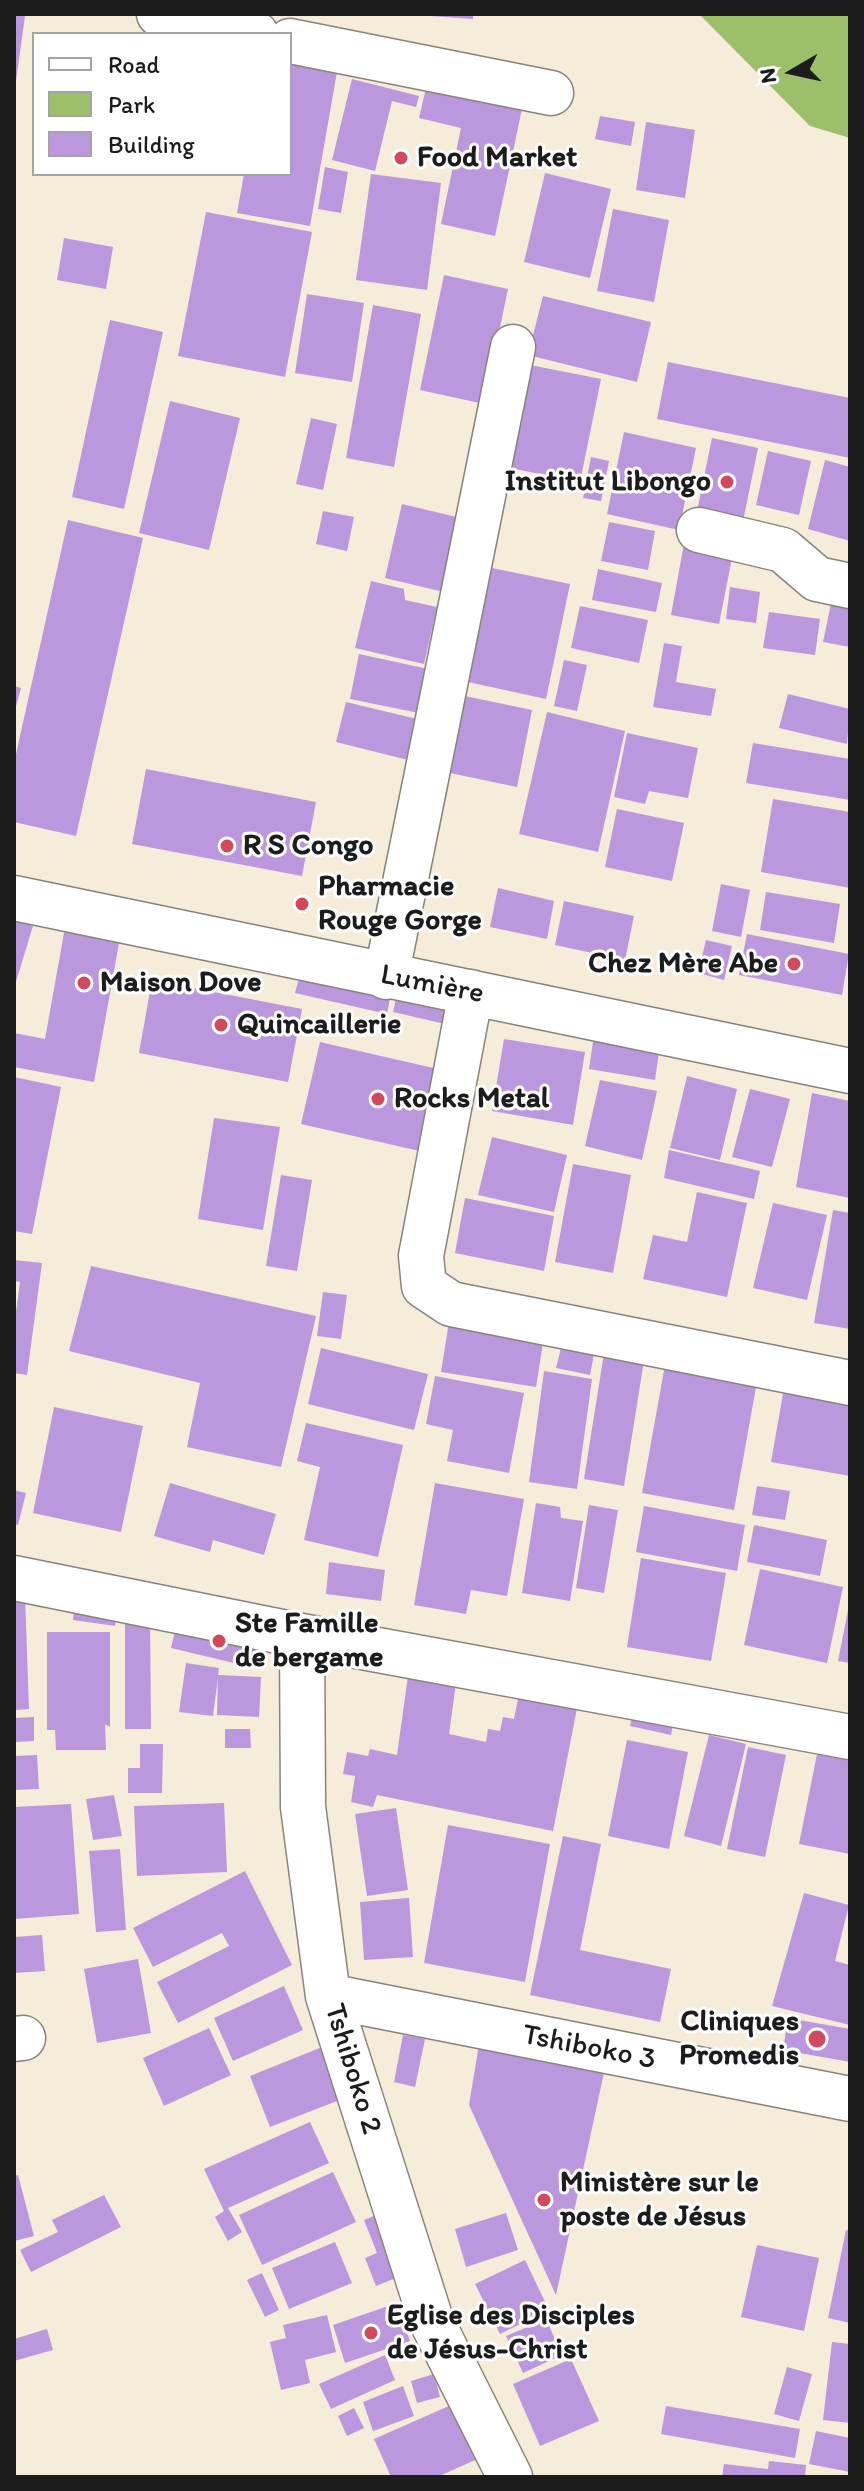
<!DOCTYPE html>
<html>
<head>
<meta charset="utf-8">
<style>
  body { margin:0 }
  #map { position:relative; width:864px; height:2491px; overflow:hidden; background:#f5ecda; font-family:Itim,sans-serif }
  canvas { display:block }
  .frame { position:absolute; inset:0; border:16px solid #1c1c1c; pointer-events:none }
  .legend { position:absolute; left:32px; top:32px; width:260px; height:144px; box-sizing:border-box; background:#fff; border:2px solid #a4a4a4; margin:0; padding:10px 14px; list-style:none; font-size:24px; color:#1c1c1c }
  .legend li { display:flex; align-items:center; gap:16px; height:40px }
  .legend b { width:40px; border:2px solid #a4a4a4 }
  .north { position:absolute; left:752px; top:32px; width:80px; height:80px; -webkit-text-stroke:6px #fff; paint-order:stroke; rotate:261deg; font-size:22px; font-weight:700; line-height:32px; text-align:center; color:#1c1c1c }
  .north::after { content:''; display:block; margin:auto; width:28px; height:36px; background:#1c1c1c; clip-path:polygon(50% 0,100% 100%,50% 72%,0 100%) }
</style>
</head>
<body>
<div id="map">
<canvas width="864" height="2491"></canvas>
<div class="frame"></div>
<ul class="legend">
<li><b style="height:10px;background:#fff"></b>Road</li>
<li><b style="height:22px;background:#9cbf69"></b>Park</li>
<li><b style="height:22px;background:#bb97de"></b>Building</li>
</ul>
<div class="north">N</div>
</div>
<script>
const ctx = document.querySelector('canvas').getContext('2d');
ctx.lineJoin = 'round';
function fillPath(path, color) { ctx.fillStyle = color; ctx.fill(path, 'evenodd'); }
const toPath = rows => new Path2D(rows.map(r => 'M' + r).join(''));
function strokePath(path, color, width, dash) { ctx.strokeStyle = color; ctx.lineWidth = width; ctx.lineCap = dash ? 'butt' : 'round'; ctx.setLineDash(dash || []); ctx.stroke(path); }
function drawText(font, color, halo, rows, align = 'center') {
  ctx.font = font + ' Itim,sans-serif'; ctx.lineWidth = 6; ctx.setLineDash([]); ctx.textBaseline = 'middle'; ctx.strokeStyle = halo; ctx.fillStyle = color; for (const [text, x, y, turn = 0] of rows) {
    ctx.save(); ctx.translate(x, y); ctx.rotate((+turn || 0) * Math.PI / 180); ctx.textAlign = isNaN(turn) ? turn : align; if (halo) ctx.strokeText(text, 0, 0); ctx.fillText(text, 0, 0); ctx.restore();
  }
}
const green = toPath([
  [699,14,850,14,850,138,810,126]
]);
const building = toPath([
  [14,14,25,16,16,81,14,81],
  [430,14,473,14,473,19,430,16],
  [290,58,338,66,310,226,237,213,244,174,290,174],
  [352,79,419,96,416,107,392,101,375,171,332,160],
  [426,88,522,109,495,236,441,224,461,128,419,118],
  [600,116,635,122,631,146,595,139],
  [646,122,695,130,685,198,636,190],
  [325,167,348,172,341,213,318,209],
  [545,173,611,189,590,278,524,262],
  [371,174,441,183,427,290,356,280],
  [613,209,669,220,654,302,597,291],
  [206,212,312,232,285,377,178,356],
  [64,238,113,247,106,289,57,280],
  [444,275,508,289,484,404,420,390],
  [307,294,364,303,352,382,295,373],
  [543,296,651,322,637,382,528,355],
  [373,305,421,314,394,467,346,458],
  [110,320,163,332,124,509,72,497],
  [668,362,850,398,850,458,657,419],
  [525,364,601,379,580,482,505,467],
  [170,401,240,418,209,550,139,533],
  [311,418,337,424,323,490,296,484],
  [624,432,696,448,679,530,607,514],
  [712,438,758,448,742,526,696,516],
  [768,451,811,461,799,515,756,505],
  [591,457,609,461,601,501,583,498],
  [825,460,850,467,850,541,808,529],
  [402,504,465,519,448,593,385,578],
  [323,511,354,517,347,551,316,544],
  [68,520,143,538,76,836,14,822,14,763],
  [609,522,655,531,648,570,601,561],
  [685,538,734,548,719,624,671,615],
  [492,568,570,584,546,699,468,682],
  [598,569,662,583,656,612,592,600],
  [371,581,404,589,405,600,437,607,424,664,355,648],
  [730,587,760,592,756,623,726,619],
  [833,594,850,597,850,647,823,642],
  [580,606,648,620,639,663,571,648],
  [769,612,820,619,815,655,763,648],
  [664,643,682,646,676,682,716,689,711,716,653,707],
  [359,654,428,669,419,713,350,699],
  [564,660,587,665,577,711,554,706],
  [14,686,21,688,15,710,14,710],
  [788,694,850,709,847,744,779,728],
  [460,695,532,710,517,787,445,772],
  [346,702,417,719,408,760,336,742],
  [547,712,625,731,598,852,519,834],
  [627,733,698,748,688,798,649,791,645,804,614,797],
  [753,743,850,759,850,800,746,783],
  [146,769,316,802,302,876,132,844],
  [773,799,850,812,850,888,761,872],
  [617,809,684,823,672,881,605,867],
  [721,884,750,890,741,937,712,931],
  [498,888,554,901,547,939,490,927],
  [766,892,840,904,834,943,760,930],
  [564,901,634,916,625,960,555,945],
  [14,920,33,926,15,985,14,985],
  [66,922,121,932,94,1082,14,1067,14,1033,45,1039],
  [747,934,849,954,842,995,739,975],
  [706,940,732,946,724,980,698,973],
  [303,963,393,984,387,1014,295,993],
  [152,980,302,1009,288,1082,139,1053],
  [399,986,451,998,445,1024,393,1012],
  [595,1028,661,1038,655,1080,589,1069],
  [504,1039,585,1052,573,1125,492,1111],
  [320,1042,455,1073,437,1155,301,1124],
  [687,1076,737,1089,720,1160,670,1148],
  [14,1077,61,1087,32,1234,14,1231],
  [600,1080,657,1091,642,1160,585,1146],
  [750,1089,790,1099,772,1167,732,1157],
  [812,1093,850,1101,850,1198,796,1187],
  [214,1118,280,1127,263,1230,198,1219],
  [492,1137,567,1155,554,1212,478,1195],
  [669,1150,760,1171,754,1199,664,1178],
  [573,1164,631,1175,613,1273,555,1262],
  [281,1175,312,1180,297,1271,266,1266],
  [697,1192,747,1203,727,1297,643,1279,653,1235,687,1242],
  [465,1198,554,1216,544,1271,455,1253],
  [773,1203,827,1215,807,1300,753,1288],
  [833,1210,850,1213,850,1329,814,1323],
  [14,1260,42,1263,27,1375,14,1373,14,1327,20,1282,14,1281],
  [91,1266,316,1316,281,1467,187,1447,200,1383,69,1351],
  [323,1292,347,1295,341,1339,317,1336],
  [449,1322,544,1337,536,1387,441,1372],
  [565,1332,597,1339,590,1375,556,1368],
  [605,1347,645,1354,624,1486,584,1479],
  [321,1348,428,1374,414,1430,308,1404],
  [668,1348,760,1365,734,1510,642,1493],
  [544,1371,592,1379,577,1489,529,1482],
  [435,1376,524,1393,509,1473,447,1461,453,1430,426,1424],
  [784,1388,850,1400,850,1476,771,1462],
  [54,1407,143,1426,121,1532,33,1513],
  [306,1423,403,1445,378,1557,304,1540,320,1467,297,1461],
  [170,1483,276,1514,264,1555,213,1540,210,1552,154,1536],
  [435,1483,524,1499,507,1596,471,1590,466,1614,414,1605],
  [757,1486,790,1491,785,1520,752,1515],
  [14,1490,26,1493,18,1525,14,1524],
  [536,1503,560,1507,561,1518,583,1521,570,1601,522,1593],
  [589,1505,618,1510,604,1593,576,1588],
  [644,1506,745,1525,737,1571,636,1552],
  [754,1525,827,1540,820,1576,747,1562],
  [641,1558,726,1573,711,1661,627,1647],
  [329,1562,385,1570,381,1601,326,1594],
  [760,1569,843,1587,827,1663,744,1645],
  [14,1597,25,1597,29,1709,14,1710],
  [75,1597,118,1602,115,1626,73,1620],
  [849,1605,850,1605,850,1663,838,1661],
  [150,1610,151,1729,125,1729,125,1611],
  [179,1614,267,1634,259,1669,171,1648],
  [47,1632,110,1632,110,1727,105,1724,106,1750,56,1750,55,1730,47,1730],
  [412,1647,460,1654,449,1734,486,1742,488,1729,500,1731,503,1717,514,1719,518,1699,532,1702,536,1684,580,1693,553,1831,377,1795,373,1807,351,1802,355,1776,343,1774,347,1752,368,1756,370,1749,397,1755],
  [186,1663,219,1668,218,1675,261,1677,259,1717,217,1715,218,1678,213,1716,179,1712],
  [635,1706,675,1715,671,1735,630,1726],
  [34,1717,34,1741,14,1742,14,1718],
  [225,1729,250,1729,251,1748,225,1748],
  [709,1735,746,1744,721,1846,684,1836],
  [627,1740,688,1752,669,1849,608,1836],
  [140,1744,163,1744,162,1793,128,1793,128,1768,140,1768],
  [819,1744,850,1750,850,1854,799,1844],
  [748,1747,786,1755,765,1857,727,1849],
  [37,1755,39,1789,14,1790,14,1756],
  [114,1795,122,1836,93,1840,86,1799],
  [224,1803,227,1872,137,1876,134,1806],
  [71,1804,79,1914,14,1919,14,1807],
  [396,1808,408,1890,367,1896,355,1814],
  [448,1825,550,1844,525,1982,424,1963],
  [563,1836,601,1844,580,1950,671,1969,660,2022,530,1995],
  [120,1849,126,1930,96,1932,89,1851],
  [245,1871,292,1965,178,2023,157,1982,229,1946,222,1933,153,1967,133,1928],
  [804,1893,849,1905,835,1961,850,1965,850,2025,772,2006],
  [409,1898,413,1957,364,1960,360,1902],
  [42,1935,45,1971,14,1973,14,1937],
  [138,1959,151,2033,97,2043,84,1969],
  [284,1986,303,2030,233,2061,214,2018],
  [788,2018,850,2029,850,2062,783,2050],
  [209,2028,231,2075,164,2106,143,2058],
  [481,2032,608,2054,556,2295,469,2105],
  [403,2035,425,2039,415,2087,394,2082],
  [322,2047,355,2094,270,2127,250,2076],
  [310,2122,329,2163,228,2208,242,2232,228,2241,215,2217,224,2211,204,2169],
  [333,2172,356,2222,262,2265,239,2215],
  [18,2175,34,2236,14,2241,14,2176],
  [104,2195,121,2227,31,2272,20,2250,58,2232,52,2220],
  [398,2206,423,2267,376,2286,365,2258,377,2253,364,2220],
  [506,2213,518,2250,466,2267,455,2229],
  [846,2230,850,2231,850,2323,828,2318],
  [335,2242,352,2283,289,2309,272,2268],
  [757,2245,819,2258,804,2331,741,2317],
  [525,2260,549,2310,500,2334,475,2284],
  [262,2273,279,2310,265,2317,247,2280],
  [397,2303,410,2341,345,2363,333,2325],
  [327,2315,336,2352,305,2360,310,2383,281,2390,270,2342,286,2338,283,2325],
  [546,2319,562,2355,523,2373,506,2336],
  [47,2329,53,2350,14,2361,14,2339],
  [832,2342,850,2344,850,2423,823,2420],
  [385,2355,395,2380,331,2409,319,2384],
  [571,2359,599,2421,540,2446,513,2384],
  [787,2367,812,2374,799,2421,774,2414],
  [434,2374,440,2397,417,2403,411,2381],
  [403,2386,414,2416,373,2431,363,2402],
  [458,2402,482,2457,437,2477,391,2477,374,2439],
  [666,2406,800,2429,795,2458,661,2434],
  [354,2408,364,2428,347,2436,338,2416],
  [816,2431,850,2438,850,2472,809,2464],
  [769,2461,806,2465,805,2477,722,2477,724,2464,768,2469]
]);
const minor = toPath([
  [159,14,256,34],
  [290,41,551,93],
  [699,530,783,550,817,579,850,586],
  [14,898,850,1071],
  [386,977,513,347],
  [471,992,421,1256,424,1286,451,1304,850,1383],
  [14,1578,302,1636,850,1737],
  [302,1636,303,1807,328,1996,431,2320,510,2477],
  [328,1996,850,2099],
  [14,2039,23,2038]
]);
const markers = [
  [401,158,8,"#d1495b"],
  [727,482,8,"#d1495b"],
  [227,846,8,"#d1495b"],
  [302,904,8,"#d1495b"],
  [794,964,8,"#d1495b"],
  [84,983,8,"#d1495b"],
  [221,1025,8,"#d1495b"],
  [378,1099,8,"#d1495b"],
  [219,1641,8,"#d1495b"],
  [817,2039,10,"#d1495b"],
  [544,2200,8,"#d1495b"],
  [371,2333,8,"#d1495b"]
];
const poiNames = [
  ["Food Market",417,158],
  ["Institut Libongo",711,482,"right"],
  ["R S Congo",243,846],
  ["Pharmacie",318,887],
  ["Rouge Gorge",318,921],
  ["Chez Mère Abe",778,964,"right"],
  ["Maison Dove",100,983],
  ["Quincaillerie",237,1025],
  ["Rocks Metal",394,1099],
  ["Ste Famille",235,1624],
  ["de bergame",235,1658],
  ["Cliniques",799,2022,"right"],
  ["Promedis",799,2056,"right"],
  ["Ministère sur le",560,2183],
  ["poste de Jésus",560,2217],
  ["Eglise des Disciples",387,2316],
  ["de Jésus-Christ",387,2350]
];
const streetNames = [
  ["Lumière",432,985,11],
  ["Tshiboko 3",589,2048,11],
  ["Tshiboko 2",352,2069,73]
];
fillPath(green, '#9cbf69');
fillPath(building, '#bb97de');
strokePath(minor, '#88847b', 47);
strokePath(minor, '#fff', 44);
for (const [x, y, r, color] of markers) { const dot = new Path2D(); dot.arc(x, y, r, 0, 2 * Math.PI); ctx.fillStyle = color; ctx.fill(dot); strokePath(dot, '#fff', 3); }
drawText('bold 30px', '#1c1c1c', '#fff', poiNames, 'left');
drawText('30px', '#1c1c1c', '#fff', streetNames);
</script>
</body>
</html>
